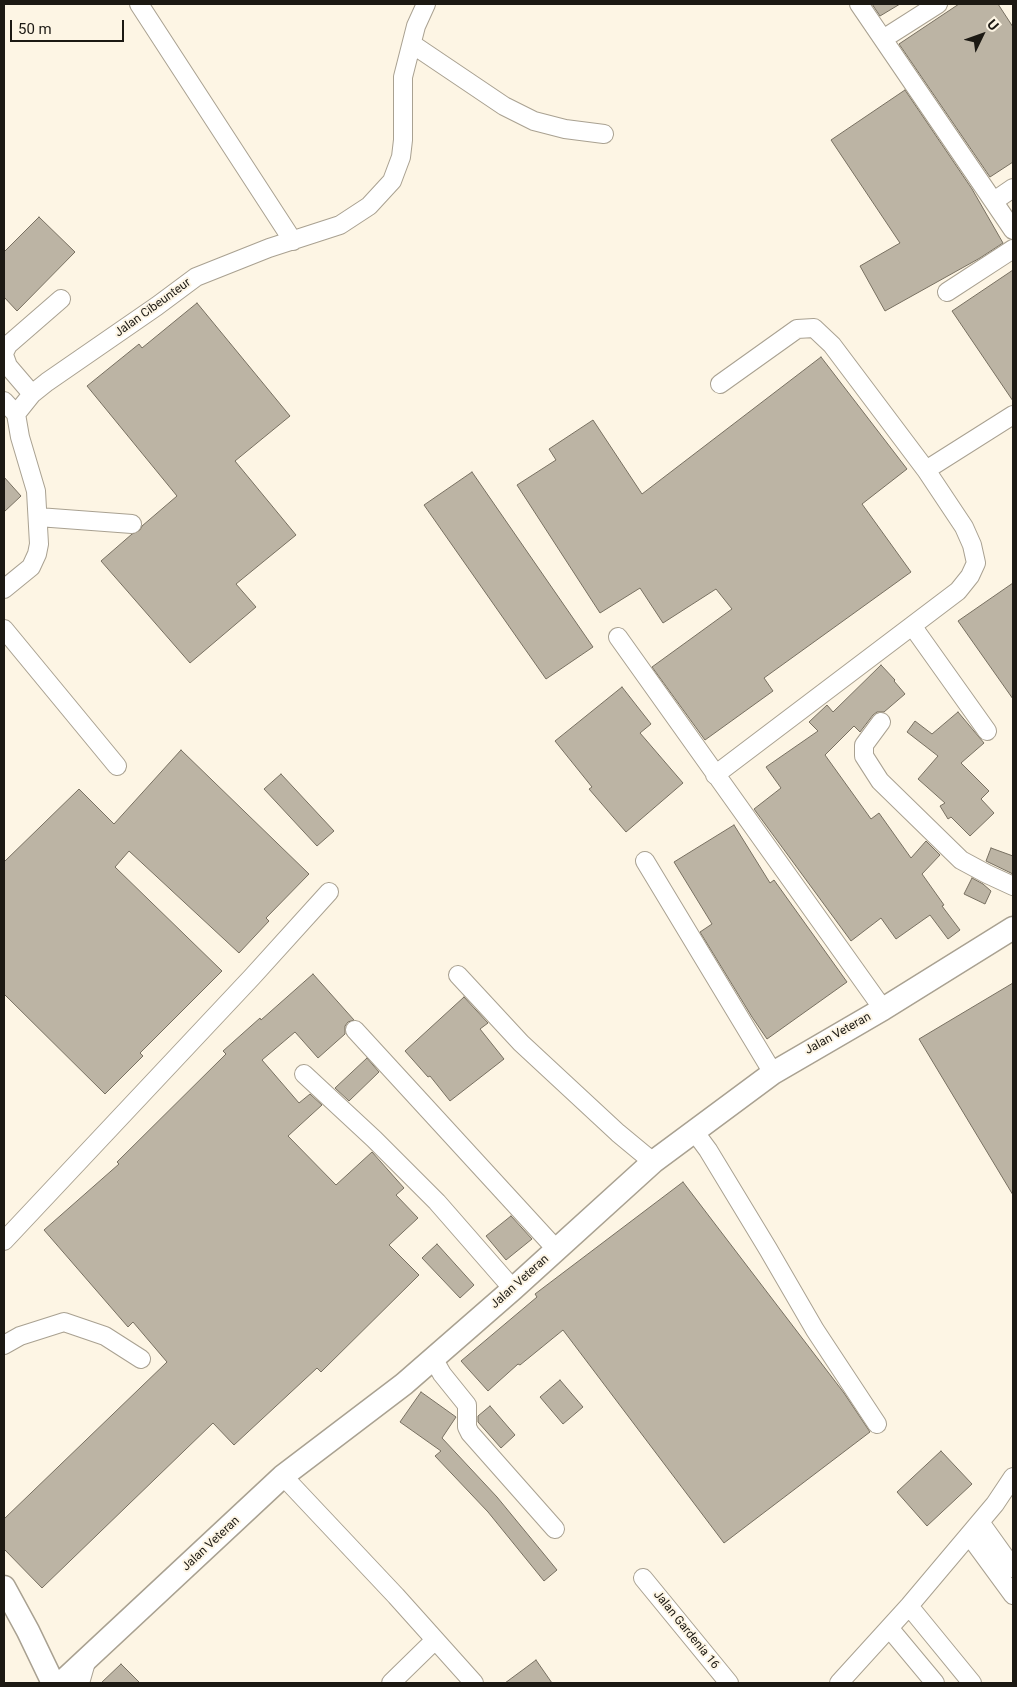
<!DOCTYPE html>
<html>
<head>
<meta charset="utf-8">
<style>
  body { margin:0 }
  #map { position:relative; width:1017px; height:1687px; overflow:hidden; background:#fdf5e4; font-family:Roboto,sans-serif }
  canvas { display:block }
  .frame { position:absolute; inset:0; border:5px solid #1c1913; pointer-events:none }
  .north { position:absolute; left:957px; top:10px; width:50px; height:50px; -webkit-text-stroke:4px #fdf5e4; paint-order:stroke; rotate:48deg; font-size:14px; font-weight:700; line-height:20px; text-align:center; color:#1c1913 }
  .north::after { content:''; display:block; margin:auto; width:18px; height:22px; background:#1c1913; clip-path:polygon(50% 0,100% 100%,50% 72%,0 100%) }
  .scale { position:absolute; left:10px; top:20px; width:114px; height:22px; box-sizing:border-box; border:2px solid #1c1913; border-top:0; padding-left:6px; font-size:15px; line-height:18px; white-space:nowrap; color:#1c1913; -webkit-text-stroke:4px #fdf5e4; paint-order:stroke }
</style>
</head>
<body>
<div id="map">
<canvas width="1017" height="1687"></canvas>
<div class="frame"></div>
<div class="north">U</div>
<div class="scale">50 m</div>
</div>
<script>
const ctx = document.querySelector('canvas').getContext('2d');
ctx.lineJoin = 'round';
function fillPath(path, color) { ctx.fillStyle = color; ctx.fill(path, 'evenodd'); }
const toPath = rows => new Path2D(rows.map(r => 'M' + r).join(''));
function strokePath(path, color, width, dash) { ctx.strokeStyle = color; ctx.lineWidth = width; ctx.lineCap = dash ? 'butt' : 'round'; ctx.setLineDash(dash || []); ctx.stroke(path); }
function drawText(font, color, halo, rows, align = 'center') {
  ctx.font = font + ' Roboto,sans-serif'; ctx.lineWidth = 4; ctx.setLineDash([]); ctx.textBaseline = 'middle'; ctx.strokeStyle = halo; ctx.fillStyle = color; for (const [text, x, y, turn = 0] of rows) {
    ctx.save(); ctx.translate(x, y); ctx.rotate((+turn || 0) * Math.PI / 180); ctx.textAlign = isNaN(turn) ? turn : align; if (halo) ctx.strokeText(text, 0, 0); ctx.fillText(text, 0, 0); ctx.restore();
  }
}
const building = toPath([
  [872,4,900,4,880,16,872,4],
  [959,4,998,4,1013,27,1013,162,990,177,899,44,959,4],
  [905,90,972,189,1003,243,980,258,885,311,860,266,900,243,831,140,905,90],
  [39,217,75,252,17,311,4,297,4,252,39,217],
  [1013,270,1013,401,952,311,1013,270],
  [197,303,290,416,235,461,296,535,236,584,256,607,190,663,101,561,132,534,140,530,142,526,177,496,87,386,139,344,142,348,197,303],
  [821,357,907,469,862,504,911,572,764,678,773,691,705,740,652,667,732,609,716,589,663,623,640,588,600,613,517,485,556,460,549,449,593,420,642,494,821,357],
  [472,472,593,647,546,679,424,505,472,472],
  [4,477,21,496,4,512,4,477],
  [1013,583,1013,699,958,621,1013,583],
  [881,665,895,680,894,681,905,694,884,712,877,712,873,715,860,732,854,726,825,755,871,819,879,813,911,858,926,841,940,855,922,874,944,905,942,906,960,930,948,939,930,915,896,939,881,918,851,941,754,809,781,788,766,767,818,731,809,722,827,705,833,712,881,665],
  [622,687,651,724,640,733,683,783,626,832,589,789,592,787,555,741,622,687],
  [958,712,984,743,961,763,989,791,981,799,994,813,970,836,951,817,948,819,940,806,945,803,918,779,938,756,907,732,915,721,932,734,958,712],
  [181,750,309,874,266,918,269,921,239,953,129,851,115,867,222,971,140,1053,143,1056,105,1094,4,994,4,862,79,789,114,824,181,750],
  [281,774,334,831,317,846,264,789,281,774],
  [734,825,770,883,774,880,847,982,767,1039,752,1017,700,932,712,924,674,862,734,825],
  [991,848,1013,856,1013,874,986,861,991,848],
  [972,878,983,884,991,891,985,904,964,894,972,878],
  [313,974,354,1020,348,1022,345,1026,345,1034,318,1058,295,1032,262,1060,299,1103,310,1094,322,1105,288,1136,336,1185,372,1152,404,1188,396,1195,418,1218,389,1245,419,1275,321,1372,317,1368,234,1445,213,1423,42,1588,4,1549,4,1519,167,1362,133,1322,128,1327,44,1230,119,1164,117,1162,226,1054,223,1051,260,1018,261,1020,313,974],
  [1013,983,1013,1195,919,1039,1013,983],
  [464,997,488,1023,480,1029,504,1059,450,1101,430,1076,428,1077,405,1051,464,997],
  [367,1058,379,1072,349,1101,335,1088,367,1058],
  [683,1182,844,1393,870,1432,724,1543,563,1330,520,1365,518,1364,488,1391,461,1361,537,1297,535,1294,683,1182],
  [511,1216,532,1239,506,1260,486,1236,511,1216],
  [437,1244,474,1285,460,1298,422,1258,437,1244],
  [560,1380,583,1407,563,1424,540,1397,560,1380],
  [421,1392,456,1417,442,1438,497,1497,557,1570,544,1581,488,1512,435,1456,441,1451,400,1422,421,1392],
  [490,1406,515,1435,501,1448,478,1422,478,1416,490,1406],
  [941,1451,972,1484,927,1526,897,1492,941,1451],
  [536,1660,552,1683,505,1683,524,1669,536,1660],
  [121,1664,140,1683,101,1683,121,1664]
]);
const minor = toPath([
  [139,4,293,241],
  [859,4,1013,230],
  [883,39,938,4],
  [412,44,504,106,534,121,565,129,604,134],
  [994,201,1013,188],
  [947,292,1013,249],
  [4,353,8,345,61,299],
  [4,355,8,366,32,394],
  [4,401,16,414],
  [926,470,1013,415],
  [38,517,132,524],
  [4,589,31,567,37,554,39,544,36,491,20,437,16,414,32,394,47,382,157,306,196,277,269,248,340,225,369,206,392,181,401,157,403,140,403,77,416,26,426,4],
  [913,627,987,731],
  [4,629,117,766],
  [618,637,883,1009],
  [881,722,864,745,864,756,880,781,961,860,987,874,1013,886],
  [715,775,958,591,970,576,976,563,972,545,964,527,926,470,832,345,814,328,797,329,720,384],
  [645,861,773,1073],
  [458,975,521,1043,618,1133,653,1162],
  [355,1030,556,1249],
  [304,1074,374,1139,437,1202,513,1289],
  [694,1131,708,1150,768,1249,815,1330,877,1424],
  [4,1241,252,977,329,892],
  [4,1345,20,1336,64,1322,105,1336,141,1359],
  [433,1358,442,1374,467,1405,467,1427,470,1433,555,1529],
  [283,1476,396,1596,474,1683],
  [980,1522,1013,1568],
  [969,1535,1013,1595],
  [643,1578,729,1683],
  [909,1606,972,1683],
  [890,1629,935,1683],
  [80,1683,86,1662],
  [391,1683,435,1640],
  [839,1683,909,1606,995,1504,1013,1477]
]);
const major = toPath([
  [4,1587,28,1631,53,1683],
  [61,1683,283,1476,404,1384,513,1289,653,1162,773,1073,883,1009,1013,928]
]);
const streetNames = [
  ["Jalan Cibeunteur",153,308,-36],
  ["Jalan Veteran",838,1034,-29],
  ["Jalan Veteran",520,1282,-42],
  ["Jalan Veteran",211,1544,-43],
  ["Jalan Gardenia 16",686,1630,51]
];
fillPath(building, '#bcb4a4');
strokePath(building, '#787061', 1);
strokePath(minor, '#a9a191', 20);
strokePath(major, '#a9a191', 25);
strokePath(minor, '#fff', 18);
strokePath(major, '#fff', 22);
drawText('12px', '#1c1913', '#fdf5e4', streetNames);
</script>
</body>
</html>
